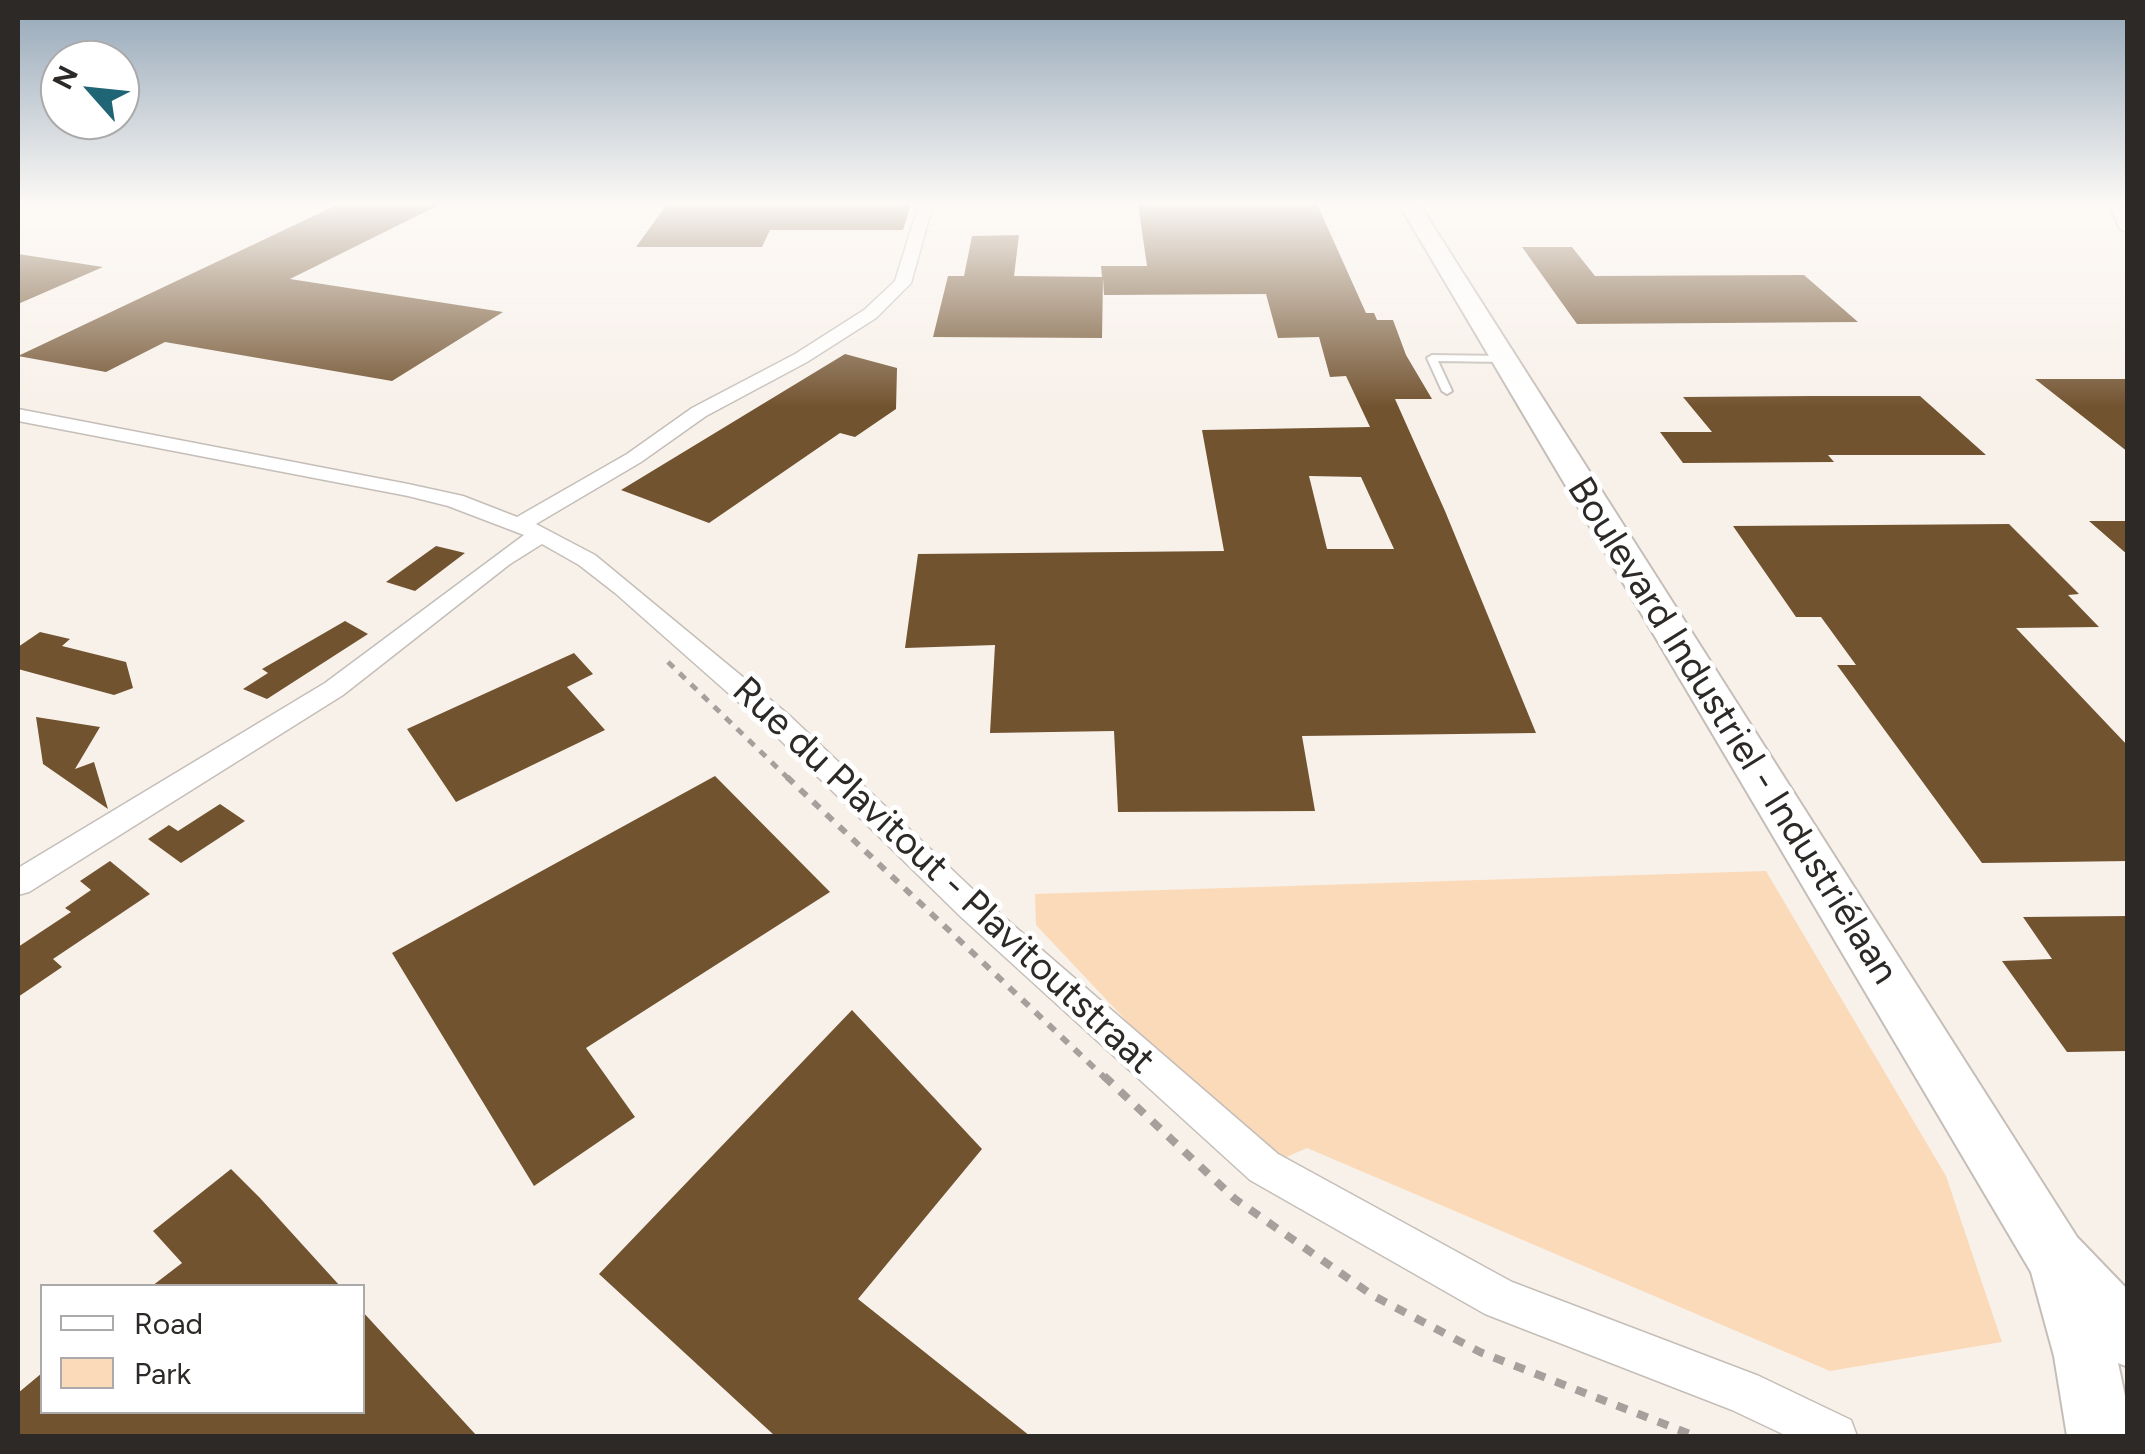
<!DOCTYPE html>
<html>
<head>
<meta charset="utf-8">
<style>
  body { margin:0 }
  #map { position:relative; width:2145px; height:1454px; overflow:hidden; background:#f8f1ea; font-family:Figtree,sans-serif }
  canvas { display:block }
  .frame { position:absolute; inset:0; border:20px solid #2c2927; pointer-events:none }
  .legend { position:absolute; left:40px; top:1284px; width:325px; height:130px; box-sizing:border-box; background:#fff; border:2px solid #aba9a9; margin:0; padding:12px 18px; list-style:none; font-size:30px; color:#2c2927 }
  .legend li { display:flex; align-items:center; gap:20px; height:50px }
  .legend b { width:50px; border:2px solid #aba9a9 }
  .north { position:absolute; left:40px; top:40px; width:100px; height:100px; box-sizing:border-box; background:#fff; border:2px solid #aba9a9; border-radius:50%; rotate:297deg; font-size:28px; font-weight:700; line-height:40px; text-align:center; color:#2c2927 }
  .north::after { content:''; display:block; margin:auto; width:35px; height:45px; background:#206576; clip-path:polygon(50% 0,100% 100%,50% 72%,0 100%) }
</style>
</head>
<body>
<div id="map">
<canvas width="2145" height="1454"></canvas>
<div class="frame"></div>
<ul class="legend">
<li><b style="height:12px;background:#fff"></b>Road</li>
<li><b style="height:28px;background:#fbdab9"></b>Park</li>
</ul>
<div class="north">N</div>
</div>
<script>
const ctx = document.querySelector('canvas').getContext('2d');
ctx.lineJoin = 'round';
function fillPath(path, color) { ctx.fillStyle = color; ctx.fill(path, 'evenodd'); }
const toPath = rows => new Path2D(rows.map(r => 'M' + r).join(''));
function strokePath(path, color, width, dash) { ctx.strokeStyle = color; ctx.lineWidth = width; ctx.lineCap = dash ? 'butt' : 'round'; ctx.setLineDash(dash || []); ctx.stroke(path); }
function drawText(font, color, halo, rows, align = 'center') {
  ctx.font = font + ' Figtree,sans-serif'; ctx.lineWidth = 10; ctx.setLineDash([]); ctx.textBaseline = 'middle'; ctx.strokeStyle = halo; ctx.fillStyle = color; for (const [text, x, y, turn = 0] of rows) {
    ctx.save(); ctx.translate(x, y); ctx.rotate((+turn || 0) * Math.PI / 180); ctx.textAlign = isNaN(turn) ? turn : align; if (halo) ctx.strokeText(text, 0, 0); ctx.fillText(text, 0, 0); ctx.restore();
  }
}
const green = toPath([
  [1766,871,1946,1176,2002,1342,1830,1371,1307,1148,1264,1167,1036,925,1035,894]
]);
const building = toPath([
  [339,204,441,204,290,279,503,312,392,381,165,342,106,372,18,356],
  [667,204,911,204,903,230,770,230,762,247,636,247],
  [1138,204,1317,204,1366,313,1374,313,1377,320,1393,320,1406,355,1432,399,1395,399,1445,511,1536,733,1302,736,1315,811,1118,812,1114,731,990,733,995,645,905,648,918,554,1224,551,1202,430,1370,427,1346,376,1330,377,1319,337,1278,338,1266,294,1104,295,1103,278,1102,338,933,337,948,276,964,276,972,236,1019,235,1014,276,1102,277,1101,266,1147,266],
  [1309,476,1361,477,1394,549,1327,549],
  [1522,247,1572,247,1595,276,1804,275,1858,322,1577,324],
  [18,254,103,267,18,304],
  [845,354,897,368,896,409,855,437,840,433,709,523,621,490],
  [2035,379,2128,379,2128,452],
  [1811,396,1920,396,1986,455,1828,455,1834,462,1683,463,1660,432,1712,432,1683,397],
  [2089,521,2128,521,2128,555],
  [2009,524,2079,594,2068,595,2099,627,2016,628,2128,746,2128,861,1982,863,1837,665,1856,665,1821,617,1796,617,1733,526],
  [436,546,465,553,415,591,386,582],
  [345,621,368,634,267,699,243,689,268,673,262,669],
  [40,632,70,639,62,646,126,662,133,688,114,695,18,669,18,647],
  [574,653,593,674,567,687,605,730,456,802,407,729],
  [36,717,100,727,75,769,94,762,108,809,43,764],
  [715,776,830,892,586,1048,635,1117,534,1186,392,953],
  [220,804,245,821,181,863,148,839,169,825,178,831],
  [110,861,150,894,53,959,62,967,18,997,18,947,71,912,65,908,91,890,80,881],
  [2128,916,2128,1051,2067,1052,2002,961,2052,959,2023,917],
  [852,1010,982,1149,858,1299,1030,1436,775,1436,599,1274],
  [231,1169,260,1198,340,1286,152,1286,182,1263,153,1231],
  [362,1311,477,1436,18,1436,18,1393,42,1373,42,1412,362,1412]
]);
const pathFar2 = toPath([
  [668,662,790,780]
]);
const pathFar1 = toPath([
  [787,777,1106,1079]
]);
const path = toPath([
  [1104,1076,1235,1199,1372,1295,1480,1352,1695,1436]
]);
const service = toPath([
  [1432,355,1504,356,1509,359,1504,362,1438,361,1452,391,1447,394,1442,391,1427,358,1432,355]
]);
const minor = toPath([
  [919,204,933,204,911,283,876,318,807,362,706,416,641,462,536,524,595,555,790,716,983,899,1278,1154,1512,1282,1759,1376,1851,1420,1857,1436,1787,1436,1732,1410,1485,1314,1250,1180,961,917,770,730,615,593,579,565,542,544,510,564,343,695,29,892,18,895,18,868,325,683,524,535,448,506,408,496,18,421,18,409,408,484,463,496,517,517,627,454,692,408,795,354,864,310,895,281,919,204],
  [2109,204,2123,204,2128,233,2120,229,2109,204]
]);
const secondary = toPath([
  [1399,204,1419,204,2077,1237,2128,1290,2128,1367,2118,1363,2128,1410,2128,1436,2067,1436,2054,1356,2031,1272,1399,204]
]);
const streetNames = [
  ["Boulevard Industriel - Industriélaan",1732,731,58],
  ["Rue du Plavitout - Plavitoutstraat",943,876,43]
];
fillPath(green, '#fbdab9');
fillPath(building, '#725330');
strokePath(service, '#c5beb8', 4);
strokePath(minor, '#c5beb8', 3);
strokePath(secondary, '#c5beb8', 4);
strokePath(pathFar2, '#a5a09b', 5, [8, 8]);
strokePath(pathFar1, '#a5a09b', 6, [9, 9]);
strokePath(path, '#a5a09b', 8, [11, 11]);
fillPath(service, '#fff');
fillPath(minor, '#fff');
fillPath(secondary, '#fff');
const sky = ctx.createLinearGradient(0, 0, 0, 407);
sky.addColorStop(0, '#93a6b7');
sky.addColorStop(0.5, '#fcf9f6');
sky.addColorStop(1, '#fcf9f600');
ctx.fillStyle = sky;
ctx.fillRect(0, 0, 2145, 407);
drawText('38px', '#2c2927', '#fff', streetNames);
</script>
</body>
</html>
